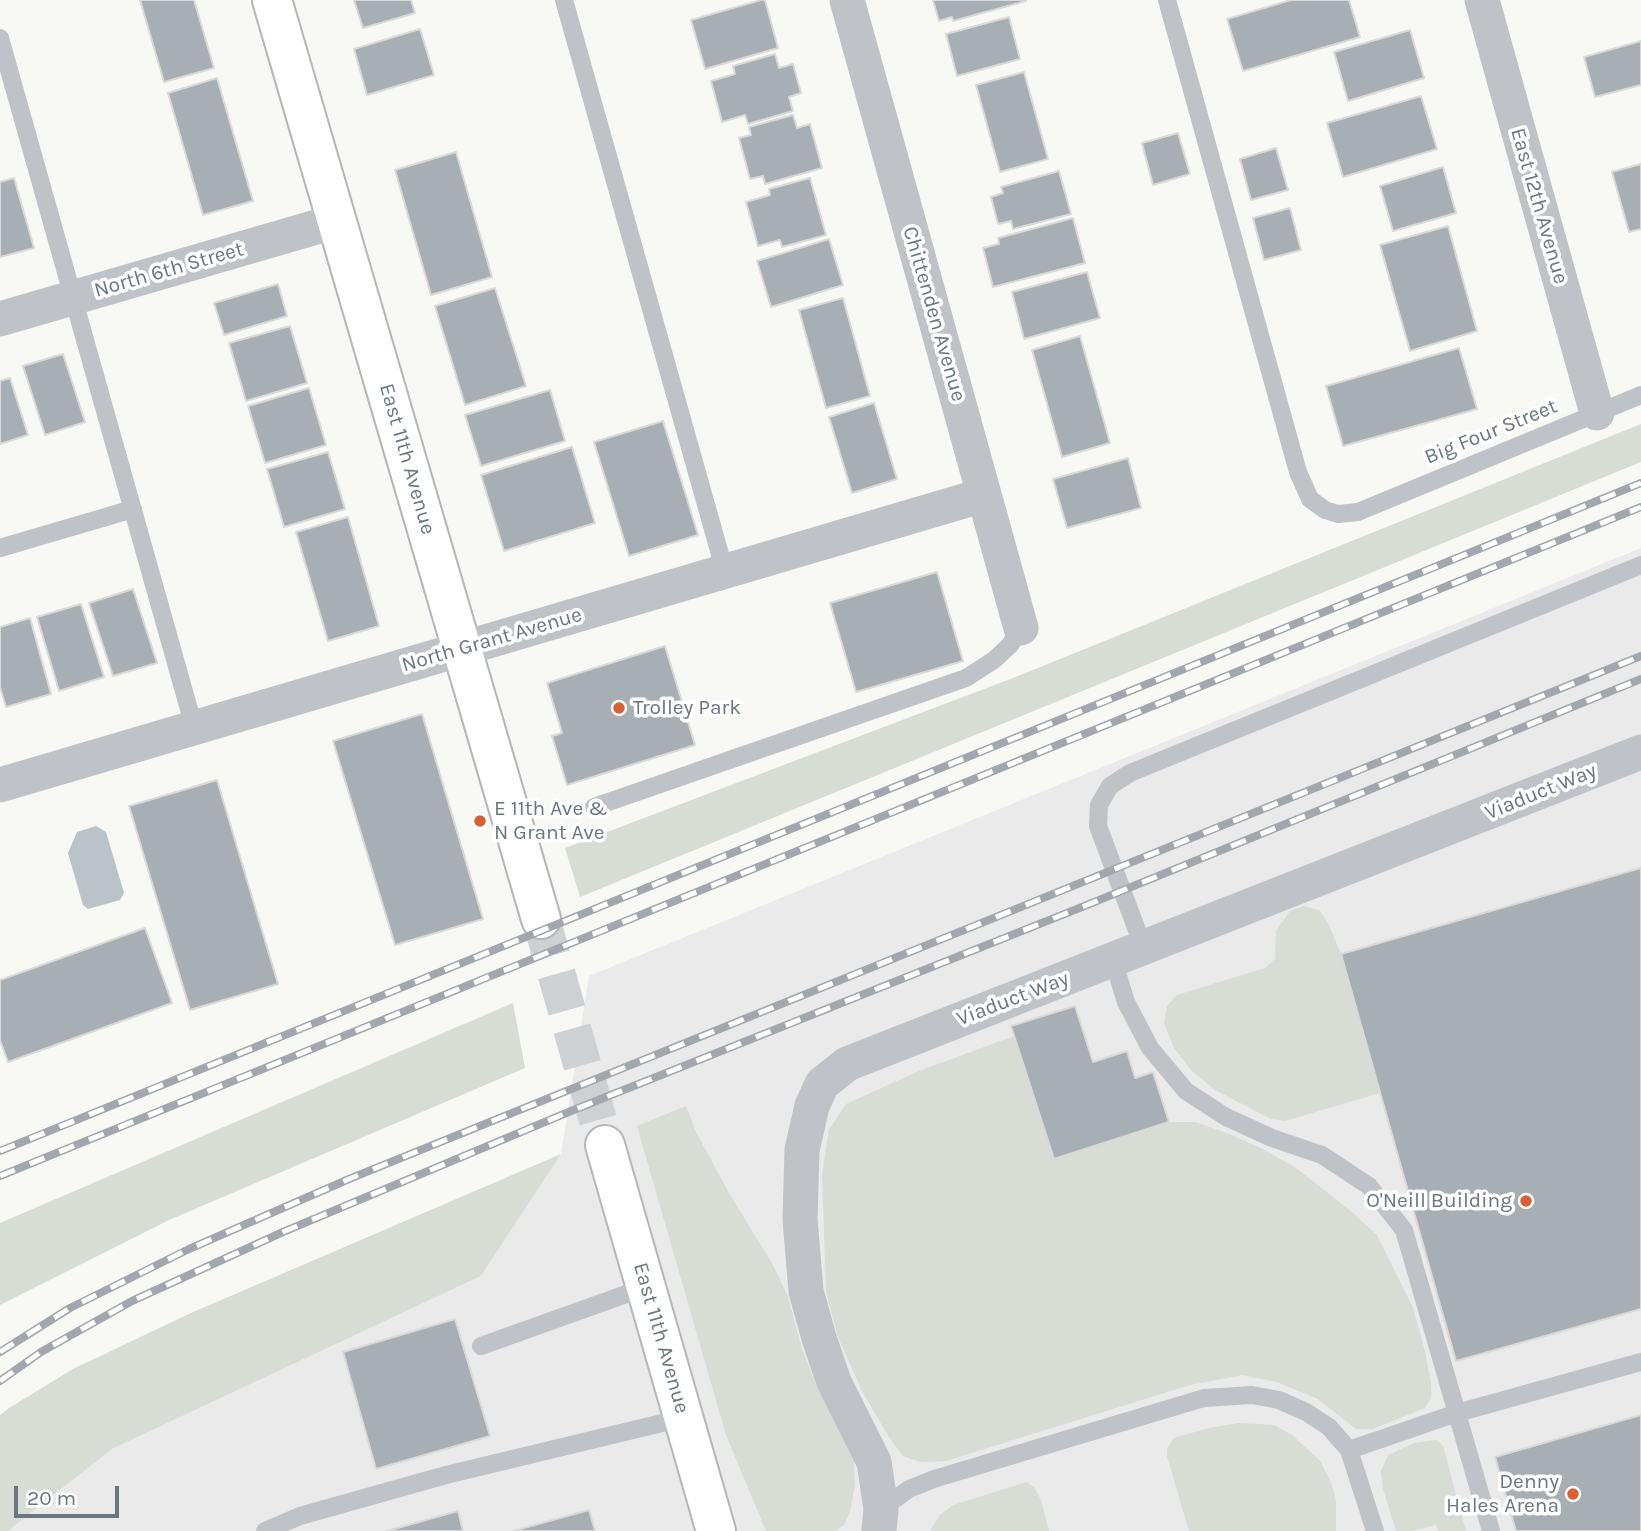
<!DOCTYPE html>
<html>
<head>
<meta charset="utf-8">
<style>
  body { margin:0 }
  #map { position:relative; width:1641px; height:1531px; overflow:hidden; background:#f8f8f5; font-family:Karla,sans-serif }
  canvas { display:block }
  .scale { position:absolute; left:14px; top:1486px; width:105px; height:32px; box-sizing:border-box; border:4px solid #697784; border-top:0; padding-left:9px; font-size:21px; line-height:24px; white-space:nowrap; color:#697784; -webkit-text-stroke:5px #fff; paint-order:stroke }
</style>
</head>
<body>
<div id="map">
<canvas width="1641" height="1531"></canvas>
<div class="scale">20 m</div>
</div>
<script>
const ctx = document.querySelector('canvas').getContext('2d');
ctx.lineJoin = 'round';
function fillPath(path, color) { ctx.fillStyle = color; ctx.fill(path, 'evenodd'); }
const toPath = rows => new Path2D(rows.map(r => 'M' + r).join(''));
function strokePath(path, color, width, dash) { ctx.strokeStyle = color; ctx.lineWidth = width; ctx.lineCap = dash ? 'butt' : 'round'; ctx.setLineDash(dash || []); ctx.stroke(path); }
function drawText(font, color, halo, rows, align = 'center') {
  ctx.font = font + ' Karla,sans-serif'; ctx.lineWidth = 7; ctx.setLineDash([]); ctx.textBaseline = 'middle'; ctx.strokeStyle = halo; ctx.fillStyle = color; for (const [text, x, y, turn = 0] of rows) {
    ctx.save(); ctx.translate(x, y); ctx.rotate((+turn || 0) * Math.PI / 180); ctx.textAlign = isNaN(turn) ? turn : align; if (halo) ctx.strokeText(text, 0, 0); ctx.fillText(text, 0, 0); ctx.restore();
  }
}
const built = toPath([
  [1641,548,1641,1531,8,1531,112,1449,481,1276,561,1154,589,976]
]);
const green = toPath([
  [1641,424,1641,462,580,897,565,848,1013,678],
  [1303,906,1319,910,1328,923,1341,954,1380,1093,1285,1121,1271,1119,1215,1090,1191,1070,1174,1048,1164,1023,1167,1006,1177,995,1265,968,1275,959,1276,931,1290,911],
  [513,1003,525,1068,169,1220,0,1305,0,1223],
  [1014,1036,1054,1159,1169,1122,1195,1122,1227,1133,1263,1149,1296,1168,1352,1212,1377,1235,1413,1308,1425,1351,1431,1383,1431,1398,1425,1408,1373,1429,1356,1429,1318,1399,1277,1382,1242,1375,1190,1385,946,1461,920,1462,903,1456,889,1437,863,1393,838,1337,826,1292,822,1174,829,1130,846,1104,919,1071],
  [686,1106,696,1132,729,1193,774,1267,788,1297,802,1349,819,1392,847,1436,854,1462,855,1484,850,1512,844,1525,835,1531,766,1531,726,1435,637,1126],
  [561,1154,481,1276,112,1449,8,1531,0,1531,0,1415,9,1408,73,1369,191,1313],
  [1239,1423,1274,1425,1292,1435,1320,1461,1331,1482,1336,1501,1336,1531,1189,1531,1167,1456,1167,1449,1173,1439,1177,1437,1209,1428],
  [1437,1440,1443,1446,1466,1531,1438,1531,1436,1525,1412,1531,1396,1531,1383,1489,1381,1471,1388,1455,1414,1443],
  [1027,1482,1034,1487,1041,1500,1049,1531,930,1531,940,1515,953,1505]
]);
const water = toPath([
  [96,826,106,832,124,893,120,900,88,909,83,905,68,853,77,832]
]);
const building = toPath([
  [140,0,194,0,214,68,164,82,140,0],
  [354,0,411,0,415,13,363,28,354,0],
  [761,0,765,0,778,48,705,69,691,20,761,0],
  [933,0,1026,0,1026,1,953,21,952,17,939,21,933,0],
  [1291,0,1349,0,1360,37,1243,71,1227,19,1291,0],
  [1009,17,1020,59,957,76,946,34,1009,17],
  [420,29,434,75,367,95,354,49,420,29],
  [1410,30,1424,78,1348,101,1334,52,1410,30],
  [1641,41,1641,85,1595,97,1584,57,1641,41],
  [775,54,779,68,793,64,801,93,789,97,793,111,748,124,745,115,722,122,711,81,735,74,733,66,775,54],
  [1024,72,1048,159,1000,172,976,85,1024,72],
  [217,78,253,201,203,215,168,93,217,78],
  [1421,96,1437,149,1343,177,1327,123,1421,96],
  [793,115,797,128,810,124,822,168,765,184,763,176,750,179,739,138,751,135,749,127,793,115],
  [1178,133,1190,174,1153,185,1142,143,1178,133],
  [1276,148,1288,190,1251,200,1240,159,1276,148],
  [456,152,492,277,431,295,395,170,456,152],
  [1641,164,1641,229,1629,232,1612,172,1641,164],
  [1443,167,1456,213,1393,231,1380,186,1443,167],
  [1059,171,1071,214,1013,229,1011,221,998,224,991,197,1003,193,1001,187,1059,171],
  [14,178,34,248,0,257,0,182,14,178],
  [810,178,826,235,782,247,780,240,758,246,746,202,770,195,769,189,810,178],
  [1290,208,1301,250,1264,260,1253,218,1290,208],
  [1073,218,1085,263,993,287,983,248,999,244,998,238,1073,218],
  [1448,226,1477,331,1410,351,1380,245,1448,226],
  [829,239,843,285,771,307,757,261,829,239],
  [1087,272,1100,318,1024,339,1012,292,1087,272],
  [278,284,287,316,224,335,214,303,278,284],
  [495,288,526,386,465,405,435,306,495,288],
  [843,298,870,396,826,408,799,310,843,298],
  [290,326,307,383,246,401,229,343,290,326],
  [1080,336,1110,443,1062,457,1032,350,1080,336],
  [1459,348,1477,409,1343,446,1326,386,1459,348],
  [63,354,85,422,45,435,23,366,63,354],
  [10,378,28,435,0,444,0,381,10,378],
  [309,388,326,445,265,463,248,406,309,388],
  [550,390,565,441,481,466,465,415,550,390],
  [874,403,897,479,852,493,829,417,874,403],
  [663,421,698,535,629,556,594,442,663,421],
  [572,447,595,523,504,551,481,475,572,447],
  [328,452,345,509,284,527,267,469,328,452],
  [1128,458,1141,508,1067,528,1053,479,1128,458],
  [348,517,379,626,328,641,296,532,348,517],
  [937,572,963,661,856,692,830,603,937,572],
  [133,589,157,663,113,676,89,603,133,589],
  [81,604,104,677,59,691,37,617,81,604],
  [30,618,51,694,6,707,0,687,0,627,30,618],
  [665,646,695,745,567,785,552,736,562,733,547,683,665,646],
  [422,714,483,919,395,945,333,741,422,714],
  [217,780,278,984,190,1010,129,806,217,780],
  [1641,868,1641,1309,1456,1361,1341,954,1641,868],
  [145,928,172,1003,8,1062,0,1040,0,980,145,928],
  [1075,1006,1093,1062,1127,1051,1135,1078,1153,1072,1169,1122,1054,1159,1011,1026,1075,1006],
  [455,1319,490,1436,376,1469,343,1352,455,1319],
  [1641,1415,1641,1531,1516,1531,1495,1457,1641,1415],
  [589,1510,595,1531,513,1531,589,1510],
  [458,1511,463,1531,387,1531,458,1511]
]);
const secondaryTunnel = toPath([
  [541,919,605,1145]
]);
const lane = toPath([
  [564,0,725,572],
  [1167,0,1298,472,1310,499,1325,510,1338,514,1358,512,1641,395],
  [0,38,194,727],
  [0,548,133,509],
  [594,807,966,678,994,660,1010,645,1021,628],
  [1144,949,1098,826,1099,805,1110,786,1130,773,1641,565],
  [1113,960,1126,1002,1150,1048,1186,1091,1226,1117,1272,1138,1322,1155,1369,1186,1404,1230,1491,1531],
  [481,1346,646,1287],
  [1349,1450,1457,1413,1641,1362],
  [881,1509,909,1489,934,1479,1204,1398,1252,1395,1279,1400,1306,1412,1329,1427,1349,1450,1375,1531],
  [265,1531,300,1516,446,1475,683,1418]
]);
const street = toPath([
  [847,0,1021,628],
  [1482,0,1597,413],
  [0,319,337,221],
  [0,785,984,495],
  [879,1531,881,1509,874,1462,834,1382,819,1338,806,1291,800,1219,802,1150,812,1106,822,1084,847,1064,1641,752]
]);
const secondary = toPath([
  [272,0,541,919],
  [605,1145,716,1531]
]);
const rail = toPath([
  [0,1151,1641,483],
  [0,1176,1641,507],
  [0,1352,70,1308,189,1249,349,1179,1641,656],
  [0,1381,41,1352,132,1301,283,1232,571,1111,1087,905,1641,679]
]);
const markers = [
  [619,708,7,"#d86035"],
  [480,821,7,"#d86035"],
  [1526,1201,7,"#d86035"],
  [1573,1494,7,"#d86035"]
];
const streetNames = [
  ["East 12th Avenue",1539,206,74],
  ["North 6th Street",169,270,-16],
  ["Chittenden Avenue",934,314,74],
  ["Big Four Street",1491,432,-22],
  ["East 11th Avenue",407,459,74],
  ["North Grant Avenue",492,640,-16],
  ["Viaduct Way",1541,792,-22],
  ["Viaduct Way",1013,999,-21],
  ["East 11th Avenue",661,1338,74]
];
const poiNames = [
  ["Trolley Park",633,708],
  ["E 11th Ave &",494,809],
  ["N Grant Ave",494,833],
  ["O'Neill Building",1512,1201,"right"],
  ["Denny",1559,1482,"right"],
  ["Hales Arena",1559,1506,"right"]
];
fillPath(built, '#e9eae9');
fillPath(green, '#d7dcd5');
fillPath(water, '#b9c3c8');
fillPath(building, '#a7aeb4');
strokePath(building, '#d9dad8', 2);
strokePath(secondaryTunnel, '#cdd1d3', 38, [38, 19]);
strokePath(secondary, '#b2b7bc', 42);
strokePath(lane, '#bfc3c7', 18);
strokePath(street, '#bfc3c7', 35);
strokePath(secondary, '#fff', 38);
strokePath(rail, '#a1a7ad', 8);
strokePath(rail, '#fff', 5, [16]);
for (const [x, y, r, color] of markers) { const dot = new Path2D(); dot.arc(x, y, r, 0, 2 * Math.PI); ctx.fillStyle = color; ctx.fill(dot); strokePath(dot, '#fff', 2.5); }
drawText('21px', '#697784', '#fff', streetNames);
drawText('21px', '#697784', '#fff', poiNames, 'left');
</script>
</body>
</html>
